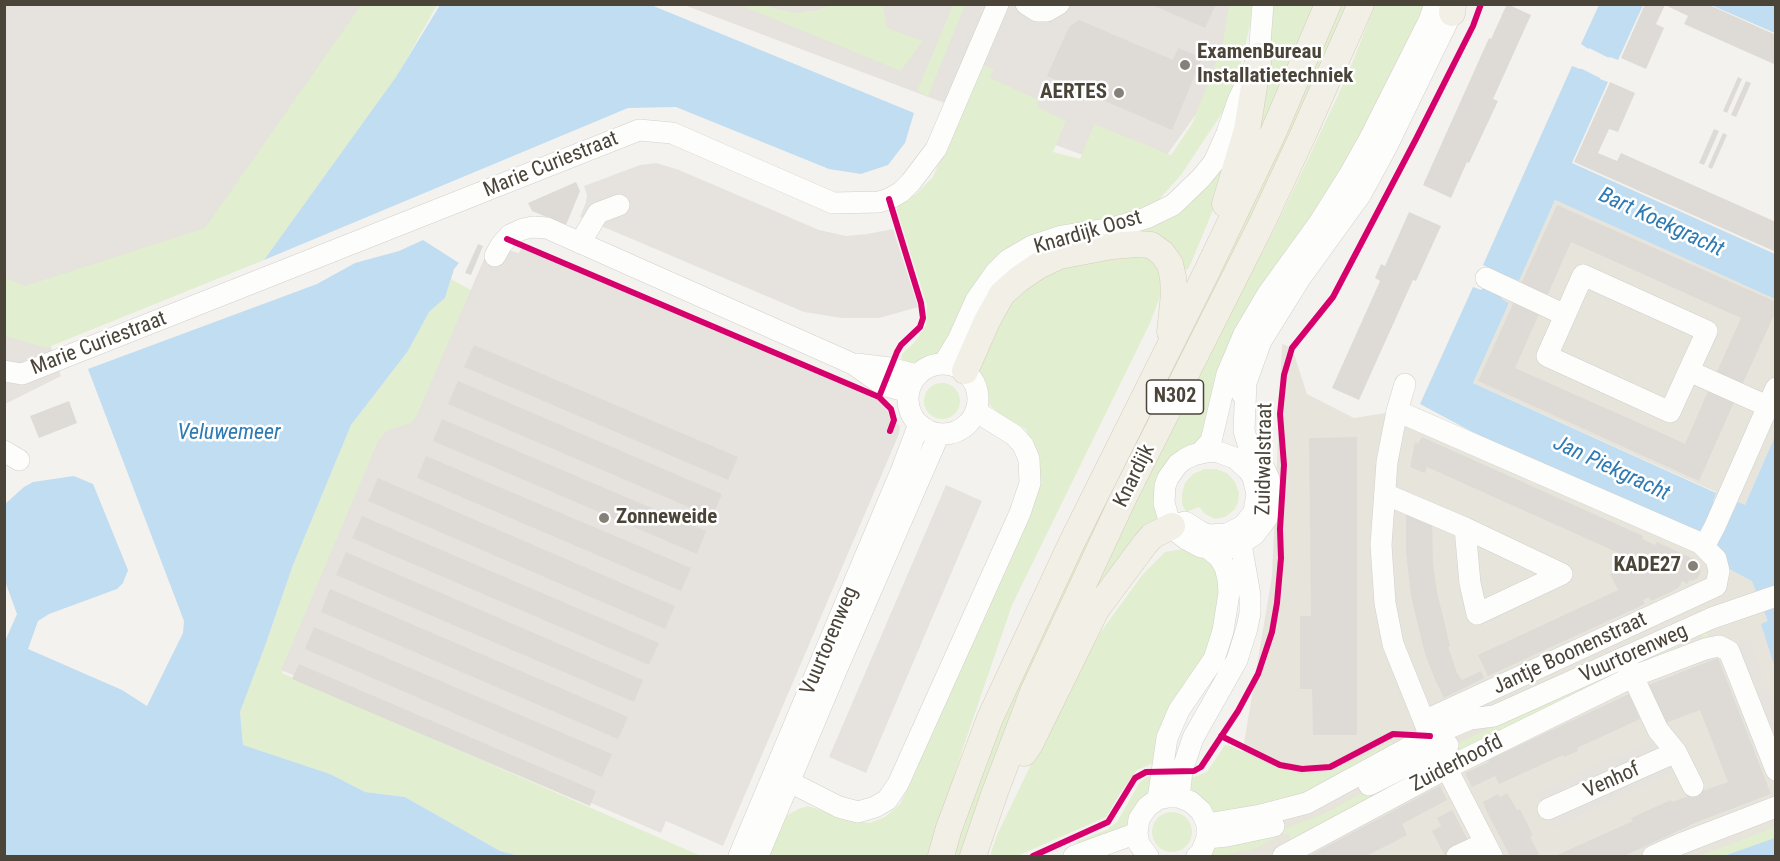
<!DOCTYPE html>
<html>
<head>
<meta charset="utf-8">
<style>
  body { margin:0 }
  #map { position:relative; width:1780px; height:861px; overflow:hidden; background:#f4f2ee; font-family:"Roboto Condensed",sans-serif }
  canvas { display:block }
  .frame { position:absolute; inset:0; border:6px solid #4b4439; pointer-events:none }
</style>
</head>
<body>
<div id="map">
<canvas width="1780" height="861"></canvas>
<div class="frame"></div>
</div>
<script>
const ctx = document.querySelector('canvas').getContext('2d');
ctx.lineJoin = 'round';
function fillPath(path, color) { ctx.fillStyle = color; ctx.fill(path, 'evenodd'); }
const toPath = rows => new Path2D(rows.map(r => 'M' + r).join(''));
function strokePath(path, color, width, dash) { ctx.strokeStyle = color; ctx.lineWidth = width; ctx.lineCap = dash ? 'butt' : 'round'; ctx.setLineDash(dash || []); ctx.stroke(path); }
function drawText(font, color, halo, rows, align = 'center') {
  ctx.font = font + ' "Roboto Condensed",sans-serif'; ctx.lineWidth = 5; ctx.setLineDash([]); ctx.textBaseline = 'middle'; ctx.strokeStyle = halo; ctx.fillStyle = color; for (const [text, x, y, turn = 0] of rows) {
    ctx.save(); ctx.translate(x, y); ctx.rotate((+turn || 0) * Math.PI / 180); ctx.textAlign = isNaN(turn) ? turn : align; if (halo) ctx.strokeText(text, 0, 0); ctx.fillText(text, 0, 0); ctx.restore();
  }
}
const residential = toPath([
  [1555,200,1775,299,1775,436,1745,505,1732,510,1715,502,1713,500,1716,492,1473,383,1509,303,1502,299,1501,297,1509,279,1511,278,1519,281],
  [1282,344,1292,348,1307,394,1354,418,1418,408,1750,561,1775,625,1775,856,1225,856,1272,576]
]);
const industrial = toPath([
  [5,5,383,5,218,271,47,336,61,376,5,404],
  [684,5,1239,5,1229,68,1149,180]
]);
const green = toPath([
  [361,5,437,5,396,78,264,260,46,348,5,336,5,278,25,286,205,228],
  [740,5,766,5,772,8,796,13,817,10,831,5,883,5,887,28,923,41,901,71],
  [953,5,965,5,928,96,917,91],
  [1229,5,1252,5,1251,20,1234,95,1181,175,1156,203,1109,221,946,351,915,366,901,366,902,354,914,343,926,325,927,306,897,210,899,201,916,194,933,177,982,65,994,69,990,78,1039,100,1037,107,1066,121,1053,152,1080,159,1094,124,1171,155,1192,124,1222,47],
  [1269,5,1316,5,1235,194],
  [1339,5,1351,5,964,856,953,856,966,815,1001,725,1073,562],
  [1375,5,1428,5,1210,423,1199,441,1173,459,1163,523,1072,629,1188,393,1274,230,1302,172,1347,76],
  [1242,105,1247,107,1241,132,1220,193,1189,268,1185,271,1182,269,1173,248,1160,238,1149,235,1133,236,1042,255,1014,273,998,288,979,322,964,358,961,361,958,360,957,354,963,339,982,301,1007,269,1021,259,1035,251,1053,245,1125,231,1143,225,1161,218,1178,208,1193,196,1203,186,1224,156],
  [1135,253,1152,261,1159,269,1161,279,1160,297,1150,323,1012,605,963,748,929,856,764,856,776,826,788,815,798,809,808,806,853,821,870,823,885,817,900,804,912,779,1039,472,1026,429,998,413,989,404,982,389,977,366,1000,309,1059,263],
  [451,279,478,294,422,419,311,600,282,673,701,856,519,856,500,851,405,797,365,792,330,774,243,745,240,712,265,646,293,565,351,425,408,351,428,313,445,298],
  '924 401a18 18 0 1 1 36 0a18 18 0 1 1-36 0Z',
  [1205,469,1216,469,1227,473,1235,482,1239,493,1238,503,1234,510,1225,517,1215,519,1205,514,1199,507,1186,512,1182,504,1182,494,1185,483,1193,474],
  [1184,549,1201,554,1219,573,1223,606,1207,655,1156,762,1137,770,1119,795,1106,817,1017,856,990,856,997,835,1047,731,1100,633,1143,574,1165,552],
  [1706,628,1709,639,1706,641,1702,635,1460,750,1457,745,1458,743],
  [1391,742,1396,750,1289,803,1218,814,1197,799,1190,787,1191,778,1207,772,1225,745,1233,747,1269,765,1285,770,1301,774,1322,773,1342,767],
  [1407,770,1410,776,1298,835,1299,842,1289,848,1290,834,1283,834,1254,849,1235,852,1226,856,1207,856,1218,845,1278,831,1321,815],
  [1157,776,1153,789,1124,830,1079,850,1077,841,1106,830,1117,822,1140,782,1147,777],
  '1152 832a20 20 0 1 1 40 0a20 20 0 1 1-40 0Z',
  [1775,827,1775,838,1724,856,1699,856]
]);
const parking = toPath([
  [656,163,679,170,819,230,846,236,867,234,893,229,918,307,879,318,842,318,804,312,580,217,586,202,587,195,584,186,640,165],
  [490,245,519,253,521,248,878,400,887,410,890,418,900,426,899,434,723,846,666,821,661,833,281,670,378,441,388,430,411,423,417,415],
  [946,485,982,501,866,773,829,757],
  [1749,640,1763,676,1750,682,1735,646],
  [1767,687,1775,707,1775,726,1768,729,1753,692],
  [1650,740,1655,751,1663,748,1674,772,1554,828,1536,793]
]);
const water = toPath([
  [440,5,651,5,914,113,905,143,888,165,861,174,829,169,676,107,628,108,264,260,396,77],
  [1599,5,1643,5,1618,60,1610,57,1608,58,1600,76,1600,79,1608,82,1572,163,1775,254,1775,299,1555,200,1519,281,1511,278,1509,279,1501,297,1502,299,1509,303,1473,383,1716,493,1713,501,1732,510,1734,510,1738,502,1745,505,1775,436,1775,668,1761,624,1768,621,1752,581,1420,404,1473,287,1481,290,1483,288,1491,269,1483,265,1572,66,1580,69,1582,68,1590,50,1581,44],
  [1711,5,1775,5,1775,33],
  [423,240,459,263,454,269,445,298,429,312,408,351,351,425,293,565,265,646,240,712,243,745,330,774,365,792,405,797,500,851,519,856,5,856,5,639,6,639,17,614,5,581,5,504,24,487,33,482,74,476,93,484,128,570,123,583,117,589,49,614,38,621,28,649,122,690,147,706,183,633,184,621,88,369,317,284,355,263,399,251],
  [1775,838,1775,856,1724,856]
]);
const pier = toPath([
  [1589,48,1609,58,1600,78,1580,68]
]);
const building = toPath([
  [1150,4,1216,4,1205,28],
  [1507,4,1531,15,1493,99,1498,101,1469,163,1467,162,1451,198,1423,185,1489,38,1491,39],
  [1645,4,1707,4,1776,35,1776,65,1684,24,1688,16,1665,5,1656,24,1664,28,1646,69,1621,58],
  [1079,20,1173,60,1178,48,1202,58,1172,130,1047,76,1069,27],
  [1738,77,1742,79,1727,113,1723,111],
  [1746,81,1751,83,1736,117,1731,115],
  [1610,82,1635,93,1618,132,1609,129,1598,153,1617,161,1621,153,1776,222,1776,252,1574,162],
  [1714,129,1719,131,1704,165,1699,163],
  [1723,133,1727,135,1712,169,1708,167],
  [576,182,580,191,566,225,532,211,528,203],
  [1557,205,1776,302,1776,311,1742,385,1716,374,1741,318,1571,242,1547,296,1521,284],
  [1409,212,1441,226,1416,281,1413,280,1359,400,1332,388,1380,281,1375,278,1381,264,1385,266],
  [478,244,483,246,471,275,465,273],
  [1514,302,1539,314,1515,368,1666,435,1685,444,1709,389,1735,400,1699,481,1478,381],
  [474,345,738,457,728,480,464,367],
  [458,381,722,494,712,517,448,404],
  [69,401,77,423,39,438,30,416],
  [442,419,706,531,697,554,433,441],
  [1357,437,1357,735,1313,735,1312,689,1300,689,1300,616,1311,616,1309,438],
  [1422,437,1643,536,1642,539,1655,545,1657,542,1698,561,1696,564,1699,565,1701,571,1698,578,1692,581,1689,580,1688,584,1682,581,1680,586,1675,590,1651,601,1649,597,1643,600,1645,604,1488,676,1478,655,1618,590,1610,574,1621,569,1625,571,1625,565,1619,563,1623,555,1427,467,1425,473,1410,467,1415,442,1418,444],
  [426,456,691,568,681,591,417,478],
  [378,478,675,606,665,629,368,501],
  [1406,507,1432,518,1433,564,1437,592,1450,646,1448,647,1457,673,1462,680,1481,671,1484,678,1444,698,1436,682,1425,654,1411,596,1406,552],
  [362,516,659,643,649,665,352,538],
  [346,552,643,680,634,702,336,575],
  [330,589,628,717,618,739,321,612],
  [314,627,612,754,602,777,305,649],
  [1718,658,1771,794,1697,822,1624,856,1555,856,1633,821,1631,818,1671,800,1672,802,1728,782,1700,710,1663,724,1648,685],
  [299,664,596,791,590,806,292,679],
  [1629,694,1640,719,1577,748,1578,751,1564,757,1563,755,1499,784,1495,776,1472,787,1465,773,1489,762,1488,760],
  [1440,786,1447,800,1402,824,1407,835,1394,842,1366,856,1309,856],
  [1507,793,1517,810,1520,809,1533,835,1530,837,1539,854,1535,856,1510,856,1486,810,1483,802,1498,794,1500,797],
  [1452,810,1470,844,1445,856,1432,831,1441,826,1437,818]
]);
const minor = toPath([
  [1026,4,1037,11,1047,11,1059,4],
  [580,243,598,213,619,205],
  [495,256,501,245,510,235,523,229,533,227,547,228,853,364,883,385,908,392],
  [1583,275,1707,331,1670,412,1547,356,1583,275],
  [1486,278,1565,315],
  [944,363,958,340,976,300,995,273,1008,260,1032,246,1062,236,1113,228,1146,218,1173,205,1201,178,1214,162,1227,133,1238,101,1259,56,1263,4],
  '908 399a35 35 0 1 1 70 0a35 35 0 1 1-70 0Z',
  [857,364,890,368,916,375],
  [4,371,22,374,639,130,672,133,833,203,879,202,889,199,901,192,911,182,936,149,998,4],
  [1689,371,1767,406],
  [1405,384,1397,411,1387,462,1381,545,1385,603,1393,644,1430,736,1492,856],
  [1242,394,1261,341,1301,277,1361,194,1387,146,1456,4],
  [1397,411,1700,543,1716,559,1719,571,1716,586,1424,721],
  [4,451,19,460],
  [1201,452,1211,441,1227,374,1244,334,1267,295,1319,223,1351,172,1369,140,1429,21,1435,4],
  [1385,494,1465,528,1562,574,1477,614,1470,583,1465,528],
  [1172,526,1185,522,1201,532,1209,535,1227,534,1243,526,1254,512,1257,494,1253,477,1248,470,1235,458,1218,452,1210,451,1193,455,1185,459,1178,464,1168,478,1165,486,1164,503,1169,520,1172,526,1177,532,1186,539,1201,547,1219,549,1229,548,1239,545,1255,534,1267,518,1272,499,1269,479,1265,470,1248,444,1244,431,1246,382],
  [1704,547,1715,526,1776,388],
  [1628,666,1658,730,1676,752,1693,786],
  [774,774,839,807,858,812,875,807,887,800,898,784,1020,513,1030,483,1029,459,1023,445,1014,435,977,412],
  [1369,785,1448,745],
  [1179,797,1182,771,1193,738,1237,660,1247,628,1250,613,1250,595,1241,544,1242,532],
  [1158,799,1167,738,1179,710,1214,659,1223,631,1229,593,1228,579,1225,567,1219,557,1209,549],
  [1548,809,1676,752],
  [1207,824,1261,815,1307,803,1430,736,1470,719,1494,716,1712,618,1776,596],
  [1207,838,1227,836,1274,826],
  [739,856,902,469,919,424],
  [758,856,836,671,939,434],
  [1074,856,1137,833],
  [1148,856,1139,844,1137,833,1139,819,1147,807,1158,799,1168,797,1179,797,1191,802,1201,811,1207,824,1207,838,1201,853,1197,856],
  [1283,856,1447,768,1634,676,1705,649,1719,646,1729,651,1776,770],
  [1457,856,1485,843],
  [1653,856,1680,844,1776,807]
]);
const major = toPath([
  [1452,13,1453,4],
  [1225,204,1247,130,1259,56],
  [965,371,987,321,1002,294,1019,279,1038,266,1059,256,1112,246,1137,244,1151,245,1162,253,1170,264,1173,277,1174,294,1170,332],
  [1024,753,1030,744,1096,610,1145,544,1152,536,1172,526],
  [941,856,949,828,990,718,1072,542,1207,271,1273,133,1328,4],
  [973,856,995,792,1033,692,1123,499,1262,223,1303,135,1361,4]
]);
const cycleway = toPath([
  [507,239,879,397,891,409,894,420,890,431],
  [879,397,897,352,901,345,920,327,923,318,921,303,889,199],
  [1221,736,1280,765,1302,769,1330,767,1393,734,1430,736],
  [1033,856,1108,822,1135,778,1146,772,1194,771,1201,767,1238,711,1258,674,1272,632,1277,603,1281,558,1280,529,1284,465,1280,414,1284,375,1292,348,1333,297,1416,139,1473,26,1481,4]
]);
const markers = [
  [1185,65,6,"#868178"],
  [1119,93,6,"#868178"],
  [604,518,6,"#868178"],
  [1693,566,6,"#868178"]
];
const shields = [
  [1175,397,57]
];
const shieldNames = [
  ["N302",1175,397]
];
const poiNames = [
  ["ExamenBureau",1197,53],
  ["Installatietechniek",1197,77],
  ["AERTES",1107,93,"right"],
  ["Zonneweide",616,518],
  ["KADE27",1681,566,"right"]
];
const streetNames = [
  ["Marie Curiestraat",551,165,-22],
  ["Knardijk Oost",1088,233,-16],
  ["Marie Curiestraat",99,344,-21],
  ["Zuidwalstraat",1265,459,-89],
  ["Knardijk",1135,476,-64],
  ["Vuurtorenweg",830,641,-67],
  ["Jantje Boonenstraat",1570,654,-25],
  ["Vuurtorenweg",1634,654,-24],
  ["Zuiderhoofd",1457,764,-27],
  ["Venhof",1612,781,-24]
];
const waterNames = [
  ["Bart Koekgracht",1661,223,25],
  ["Veluwemeer",229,433],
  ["Jan Piekgracht",1611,469,25]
];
fillPath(residential, '#e7e4dc');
fillPath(industrial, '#e6e2de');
fillPath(green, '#e1eecf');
fillPath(parking, '#e6e3df');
fillPath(water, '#c0ddf1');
fillPath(pier, '#f4f2ee');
fillPath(building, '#dedbd6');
strokePath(minor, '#d2d0cb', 22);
strokePath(major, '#d6cebb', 27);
strokePath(minor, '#fdfdfc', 21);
strokePath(major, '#f2efe6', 26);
strokePath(cycleway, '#d6006c', 6);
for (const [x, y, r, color] of markers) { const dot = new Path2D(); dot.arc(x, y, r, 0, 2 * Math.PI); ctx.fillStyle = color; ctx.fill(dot); strokePath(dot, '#fff', 2); }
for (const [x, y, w] of shields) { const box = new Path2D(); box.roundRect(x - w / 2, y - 17, w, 34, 4.5); ctx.fillStyle = '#fff'; ctx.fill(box); strokePath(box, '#4b4439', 1.5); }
drawText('bold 20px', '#4b4439', null, shieldNames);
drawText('bold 21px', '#4b4439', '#fff', poiNames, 'left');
drawText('21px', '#4b4439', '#fff', streetNames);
drawText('italic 22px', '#2e7ab2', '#fff', waterNames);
</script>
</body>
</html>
